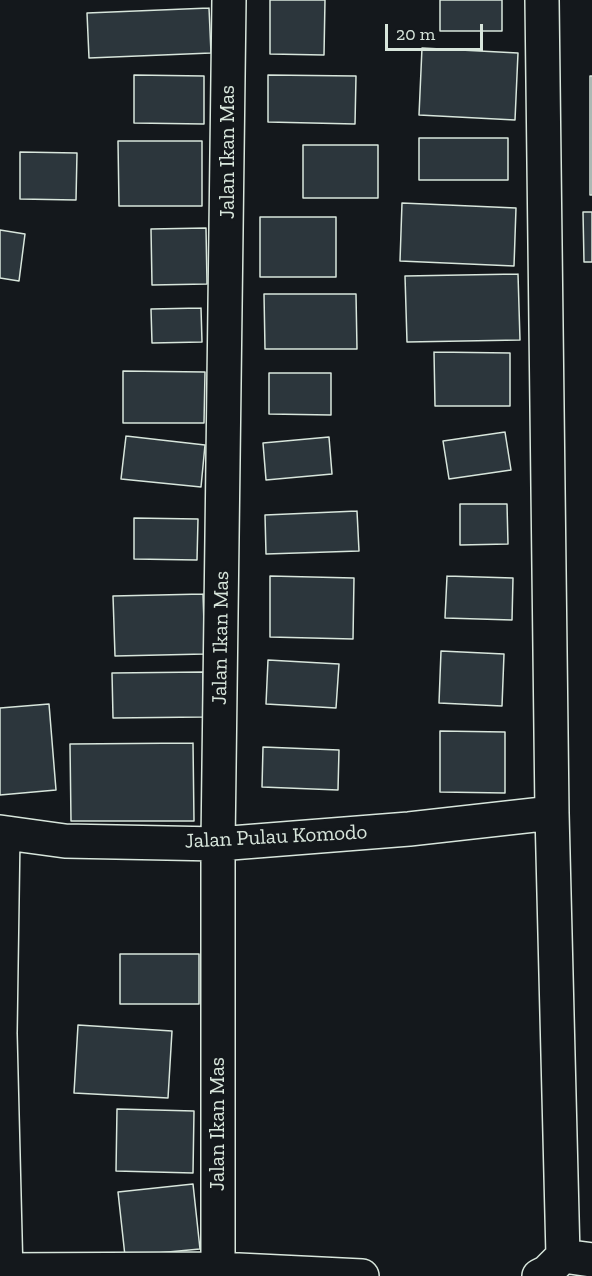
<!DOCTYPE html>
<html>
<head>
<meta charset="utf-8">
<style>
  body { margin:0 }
  #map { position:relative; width:592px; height:1276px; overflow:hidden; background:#14181c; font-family:"Zilla Slab",serif }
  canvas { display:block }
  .scale { position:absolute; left:385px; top:24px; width:98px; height:27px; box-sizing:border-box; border:3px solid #d8e6dc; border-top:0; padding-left:8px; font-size:18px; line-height:21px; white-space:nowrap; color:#d8e6dc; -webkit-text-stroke:4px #14181c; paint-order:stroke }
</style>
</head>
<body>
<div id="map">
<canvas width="592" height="1276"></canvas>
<div class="scale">20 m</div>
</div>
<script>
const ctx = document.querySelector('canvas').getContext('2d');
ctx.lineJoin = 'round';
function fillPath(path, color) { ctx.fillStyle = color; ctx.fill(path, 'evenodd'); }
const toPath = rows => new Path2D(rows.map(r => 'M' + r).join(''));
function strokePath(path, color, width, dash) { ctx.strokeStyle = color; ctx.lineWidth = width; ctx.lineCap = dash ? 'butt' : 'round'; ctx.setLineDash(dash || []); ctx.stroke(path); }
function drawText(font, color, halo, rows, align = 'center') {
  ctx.font = font + ' "Zilla Slab",serif'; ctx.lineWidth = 4.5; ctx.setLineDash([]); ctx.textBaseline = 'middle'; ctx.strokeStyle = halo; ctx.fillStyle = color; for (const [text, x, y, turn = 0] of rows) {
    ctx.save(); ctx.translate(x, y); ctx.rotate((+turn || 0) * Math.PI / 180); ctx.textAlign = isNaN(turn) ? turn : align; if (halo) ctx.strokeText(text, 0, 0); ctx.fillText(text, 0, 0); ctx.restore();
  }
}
const building = toPath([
  [270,0,325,0,324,55,270,54,270,0],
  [440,0,502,0,502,31,440,31,440,0],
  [209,8,211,53,89,58,87,13,209,8],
  [422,48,518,53,515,120,419,115,422,48],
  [134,75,204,76,204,124,134,123,134,75],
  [268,75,356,76,355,124,268,122,268,75],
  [590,76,592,76,592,195,590,195,590,76],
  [419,138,508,138,508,180,419,180,419,138],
  [118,141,202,141,202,206,119,206,118,141],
  [303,145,378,145,378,198,303,198,303,145],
  [20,152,77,153,76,200,20,199,20,152],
  [402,203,516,208,514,266,400,261,402,203],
  [583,212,592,212,592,262,584,262,583,212],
  [260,217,336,217,336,277,260,277,260,217],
  [206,228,207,284,152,285,151,229,206,228],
  [0,230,25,234,19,281,0,278,0,230],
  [518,274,520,340,407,342,405,276,518,274],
  [264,294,356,294,357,349,265,349,264,294],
  [201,308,202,342,152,343,151,309,201,308],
  [434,352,510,353,510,406,435,406,434,352],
  [123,371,205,372,204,423,123,423,123,371],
  [269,373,331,373,331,415,269,414,269,373],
  [505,432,511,470,449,479,443,441,505,432],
  [126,436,205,445,201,487,121,479,126,436],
  [329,437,332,474,266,480,263,443,329,437],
  [460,504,507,504,508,544,460,545,460,504],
  [357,511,359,551,266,554,265,515,357,511],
  [134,518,198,519,197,560,134,559,134,518],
  [270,576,354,578,353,639,270,637,270,576],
  [447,576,513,578,512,620,445,618,447,576],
  [203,594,205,654,115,656,113,596,203,594],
  [441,651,504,654,502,706,439,703,441,651],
  [268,660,339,664,336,708,266,704,268,660],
  [203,672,203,717,113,718,112,673,203,672],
  [49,704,56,790,0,795,0,708,49,704],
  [440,731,505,732,505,793,440,792,440,731],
  [193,743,194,821,71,821,70,744,193,743],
  [263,747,339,750,338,790,262,787,263,747],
  [120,954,199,954,199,1004,120,1004,120,954],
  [78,1025,172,1031,168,1098,74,1093,78,1025],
  [117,1109,194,1111,193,1173,116,1171,117,1109],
  [193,1184,200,1249,125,1256,118,1192,193,1184]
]);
const minor = toPath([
  [542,0,552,813,563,1256],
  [0,832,65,841,218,844,409,829,552,813],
  [0,1032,3,833],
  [0,1034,6,1276],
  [0,1270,218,1269,362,1276],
  [218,1276,218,844,229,0],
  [539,1276,547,1272,563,1256,592,1260]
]);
const streetNames = [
  ["Jalan Ikan Mas",228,152,-90],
  ["Jalan Ikan Mas",221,638,-89],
  ["Jalan Pulau Komodo",276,837,-3],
  ["Jalan Ikan Mas",218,1124,-90]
];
fillPath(building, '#2c363c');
strokePath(building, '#d8e6dc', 1.5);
strokePath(minor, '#d8e6dc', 36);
strokePath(minor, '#14181c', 33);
drawText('21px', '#d8e6dc', '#14181c', streetNames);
</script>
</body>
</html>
